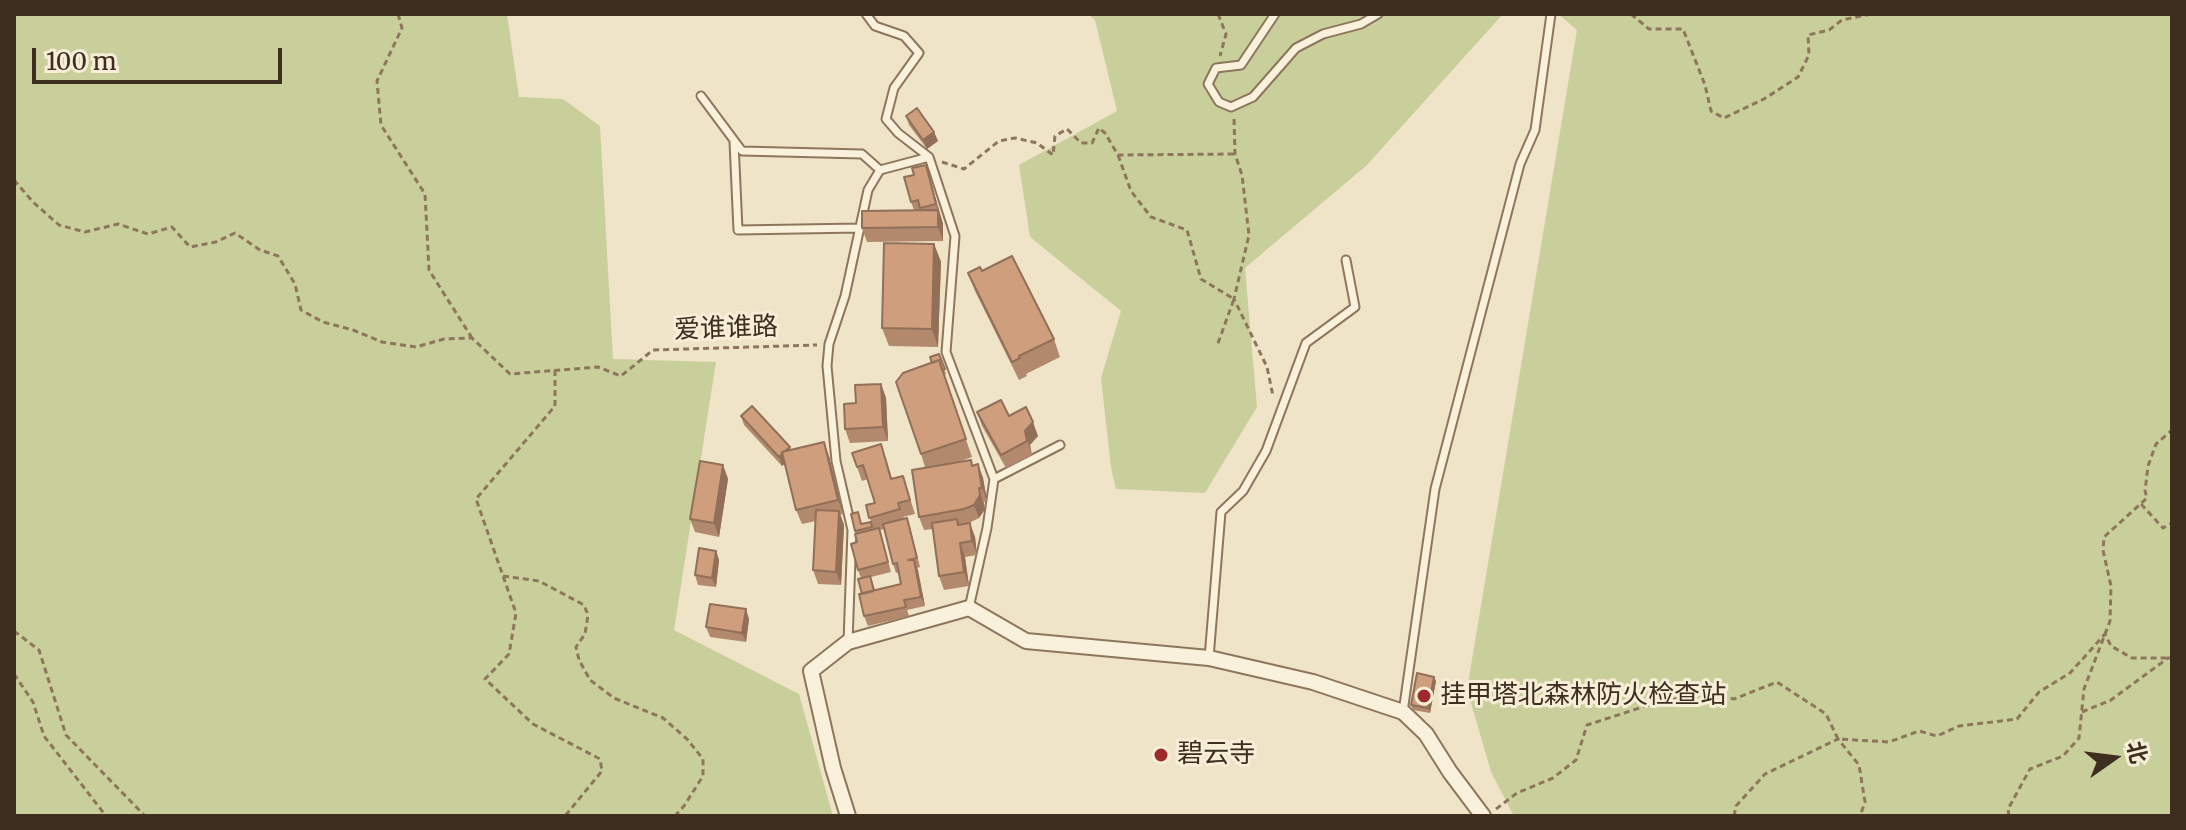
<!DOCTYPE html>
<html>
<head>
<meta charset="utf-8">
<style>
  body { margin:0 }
  #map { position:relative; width:2186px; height:830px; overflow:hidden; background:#f0e4c8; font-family:Merriweather,"Noto Sans SC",serif }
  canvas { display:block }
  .frame { position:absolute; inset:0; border:16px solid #3d2e20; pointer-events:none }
  .north { position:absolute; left:2074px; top:718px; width:80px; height:80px; -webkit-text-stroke:6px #f7eed8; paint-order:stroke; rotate:76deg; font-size:22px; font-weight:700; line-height:32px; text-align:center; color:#3d2e20 }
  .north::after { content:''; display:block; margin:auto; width:28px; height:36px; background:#3d2e20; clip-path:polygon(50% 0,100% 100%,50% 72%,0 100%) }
  .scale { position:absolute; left:32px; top:48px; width:250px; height:36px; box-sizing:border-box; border:4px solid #3d2e20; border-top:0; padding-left:10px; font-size:24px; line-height:28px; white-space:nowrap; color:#3d2e20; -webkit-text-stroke:6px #f7eed8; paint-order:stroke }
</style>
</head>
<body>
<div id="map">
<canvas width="2186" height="830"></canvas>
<div class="frame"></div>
<div class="north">北</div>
<div class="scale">100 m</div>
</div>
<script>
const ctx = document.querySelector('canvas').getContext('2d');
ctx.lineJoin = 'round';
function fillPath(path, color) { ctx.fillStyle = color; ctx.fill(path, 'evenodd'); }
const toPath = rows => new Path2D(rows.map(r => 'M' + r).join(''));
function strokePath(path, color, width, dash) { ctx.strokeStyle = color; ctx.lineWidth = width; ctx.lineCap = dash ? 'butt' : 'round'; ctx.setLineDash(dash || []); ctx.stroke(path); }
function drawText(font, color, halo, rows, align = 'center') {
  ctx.font = font + ' Merriweather,"Noto Sans SC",serif'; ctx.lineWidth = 6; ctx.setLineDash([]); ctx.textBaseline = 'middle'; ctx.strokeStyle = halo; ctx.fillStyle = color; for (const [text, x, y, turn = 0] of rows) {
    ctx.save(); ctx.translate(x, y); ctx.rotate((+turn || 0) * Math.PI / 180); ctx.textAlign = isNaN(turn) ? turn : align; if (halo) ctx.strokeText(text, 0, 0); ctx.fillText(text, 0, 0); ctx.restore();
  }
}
const green = toPath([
  [14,14,507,14,519,97,563,99,600,126,613,359,716,362,674,630,799,694,833,816,14,816],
  [1088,14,1503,14,1367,165,1245,268,1257,407,1205,493,1116,489,1111,468,1101,378,1121,311,1030,237,1019,165,1117,111,1095,20],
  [1558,14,2172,14,2172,816,1514,816,1491,772,1467,689,1577,30]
]);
const path = toPath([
  [398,14,402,28,377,81,381,125,425,194,429,270,472,338],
  [1218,14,1226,34,1220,56],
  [1631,14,1649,29,1683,29,1705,85,1711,111,1724,118,1764,99,1798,77,1809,55,1808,35,1829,30,1842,20,1871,14],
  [1234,119,1235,154,1242,175,1249,235,1234,299,1267,367,1273,396],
  [1118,155,1131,191,1151,217,1187,230,1201,279,1234,299,1217,346],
  [942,162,964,169,999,141,1015,138,1037,143,1053,155,1055,136,1067,129,1081,143,1092,143,1099,128,1105,133,1118,155,1235,154],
  [14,180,33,202,59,225,85,232,118,224,148,234,172,227,190,247,216,242,235,233,260,250,278,256,295,284,301,310,323,322,353,330,382,342,416,347,444,339,472,338,510,374,598,367,621,376,653,350,817,345],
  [555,370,555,406,476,499,516,613,509,654,485,679,533,724,600,759,602,771,565,816],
  [2141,504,2163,528,2172,523],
  [503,576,539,581,584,605,588,615,585,634,576,647,579,660,590,680,614,698,663,718,687,739,703,759,703,776,684,806,675,816],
  [14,631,39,650,66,735,145,816],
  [14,674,33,702,44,736,106,816],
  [2082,712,2111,700,2168,658,2172,658],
  [1496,809,1517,793,1553,778,1576,760,1587,725,1655,703,1705,693,1734,699,1777,682,1826,714,1838,739,1889,742,1919,731,1937,736,1959,726,2017,719,2039,692,2070,673,2105,634,2111,646,2132,658,2168,658],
  [1734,816,1736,806,1765,774,1838,739,1859,765,1865,802,1860,816],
  [2009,816,2008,809,2030,769,2063,756,2079,738,2084,689,2110,621,2111,586,2103,550,2104,537,2147,498,2145,491,2148,466,2156,444,2172,430]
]);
const lane = toPath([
  [866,14,875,26,904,36,919,53,894,88,886,119,898,133,929,157,955,236,946,352,994,479,987,528,969,608],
  [1275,14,1241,65,1216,68,1208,84,1219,102,1231,107,1253,97,1296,48,1323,34,1361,24,1378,14],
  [701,96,742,151,862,154,880,170,929,157],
  [734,142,738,230,859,228],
  [994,479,1060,445],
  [848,642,852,530,836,461,827,366,829,344,845,296,868,190,880,170],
  [1209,658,1221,512,1243,491,1266,451,1306,343,1355,307,1346,260],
  [1403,712,1435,489,1520,164,1535,130,1551,14]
]);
const street = toPath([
  [848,816,833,768,811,671,848,642,969,608,1026,641,1209,658,1313,682,1403,712,1426,734,1450,772,1483,816]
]);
const wall = toPath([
  [906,116,934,132,938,141,927,149,909,125],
  [926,165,943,224,943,241,867,242,862,228,914,210,911,202,914,175],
  [934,244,941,262,938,347,889,346,882,328],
  [982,271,1054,339,1060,357,1026,374,1027,376,1019,380,975,291,968,273],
  [939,354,946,374,944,375,972,457,958,462,971,460,973,465,978,464,983,478,987,501,984,502,985,509,979,518,969,523,975,537,977,555,965,557,969,586,944,590,939,576,933,529,924,530,919,517,925,467,921,454,932,363],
  [881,384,886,398,888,441,850,443,845,429,856,403],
  [977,412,1009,416,1038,436,1030,445,1032,455,1006,468,982,426],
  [741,416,791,450,829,456,843,514,840,515,844,525,841,585,818,584,813,570,816,521,802,524,796,510,785,464,782,466,744,425],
  [852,453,886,458,892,479,903,476,915,514,903,517,904,518,907,518,910,527,920,567,917,568,925,606,907,610,909,616,868,626,864,616,861,578,858,570,856,534,851,514,861,524,871,522,866,505,875,503,868,479,862,481],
  [884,529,893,564,896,573,899,572,901,584,875,590,871,577,891,572,880,530],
  [723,465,728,479,719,537,695,532,690,519],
  [716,551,719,560,716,587,698,585,695,575],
  [749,619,746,642,710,637,706,627],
  [1436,681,1430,713,1413,710,1411,705]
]);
const shadedWall = toPath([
  [934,132,938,141,927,149,923,140],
  [926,165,943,224,943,241,938,227,938,211],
  [934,244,941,262,938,347,932,329],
  [881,384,886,398,888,441,883,427],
  [1033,422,1038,436,1030,445,1032,455,1025,431],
  [824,442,829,456,843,514,838,500],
  [790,447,793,456,782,466,779,457],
  [978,464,983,478,987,501,982,488],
  [723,465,728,479,719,537,714,523],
  [979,488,985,509,979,518,974,505],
  [839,511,844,525,841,585,836,572],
  [970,523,975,537,977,555,972,541],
  [960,543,965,557,969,586,964,572],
  [716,551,719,560,716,587,712,578],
  [914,560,918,570,925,606,921,597],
  [746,609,749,619,746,642,742,633],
  [1434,677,1436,681,1430,713,1428,708]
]);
const building = toPath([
  [917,108,934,132,923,140,906,116,917,108],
  [926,165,936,204,920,208,918,200,911,202,904,177,914,175,912,168,926,165],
  [938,210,938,227,862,228,862,211,938,210],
  [884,243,934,244,932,329,882,328,884,243],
  [1012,256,1054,339,1019,356,1020,358,1012,362,968,273,980,267,982,271,1012,256],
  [939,354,945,369,942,370,939,360,932,363,930,357,939,354],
  [939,360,966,439,921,454,896,382,903,373,939,360],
  [881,384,883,427,845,429,844,404,856,403,855,385,881,384],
  [1001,400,1009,416,1026,407,1033,422,1025,431,1027,441,1001,455,977,412,1001,400],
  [752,406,790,447,785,451,782,452,782,454,779,457,741,416,752,406],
  [824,442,838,500,796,510,782,452,824,442],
  [881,444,891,479,903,476,910,500,898,503,900,509,869,518,866,505,875,503,863,465,857,467,852,453,881,444],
  [971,460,972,466,978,464,982,488,979,488,980,495,974,505,964,509,919,517,912,470,971,460],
  [700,461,723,465,714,523,690,519,700,461],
  [816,510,839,511,836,572,813,570,816,510],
  [858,512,861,524,871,522,872,527,855,531,851,514,858,512],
  [907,518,917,558,908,560,914,560,921,597,904,600,906,607,864,616,859,594,901,584,897,563,893,564,883,524,907,518],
  [957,519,958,525,970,523,972,541,960,543,964,572,939,576,932,523,957,519],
  [879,528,888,562,858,570,851,544,857,542,855,534,879,528],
  [699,548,716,551,712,578,695,575,699,548],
  [870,576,874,591,862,594,858,579,870,576],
  [710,604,746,609,742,633,706,627,710,604],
  [1417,673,1434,677,1428,708,1411,705,1417,673]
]);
const markers = [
  [1424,696,8,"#9e2a2b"],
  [1161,755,8,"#9e2a2b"]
];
const streetNames = [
  ["爱谁谁路",726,329,-2]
];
const poiNames = [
  ["挂甲塔北森林防火检查站",1440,696],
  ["碧云寺",1177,755]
];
fillPath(green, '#c9cf9b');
strokePath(lane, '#8d765c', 11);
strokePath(street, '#8d765c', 18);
strokePath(path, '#8d765c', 3, [6, 4]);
strokePath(lane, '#faf1dc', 7);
strokePath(street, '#faf1dc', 14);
fillPath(wall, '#b2896c');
fillPath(shadedWall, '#916f58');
fillPath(building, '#cf9f7d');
strokePath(building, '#916f58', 2);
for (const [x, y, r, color] of markers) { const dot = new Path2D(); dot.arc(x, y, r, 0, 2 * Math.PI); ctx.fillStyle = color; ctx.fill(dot); strokePath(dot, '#f7eed8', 3); }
drawText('26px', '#3d2e20', '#f7eed8', streetNames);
drawText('26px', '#3d2e20', '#f7eed8', poiNames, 'left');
</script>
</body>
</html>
